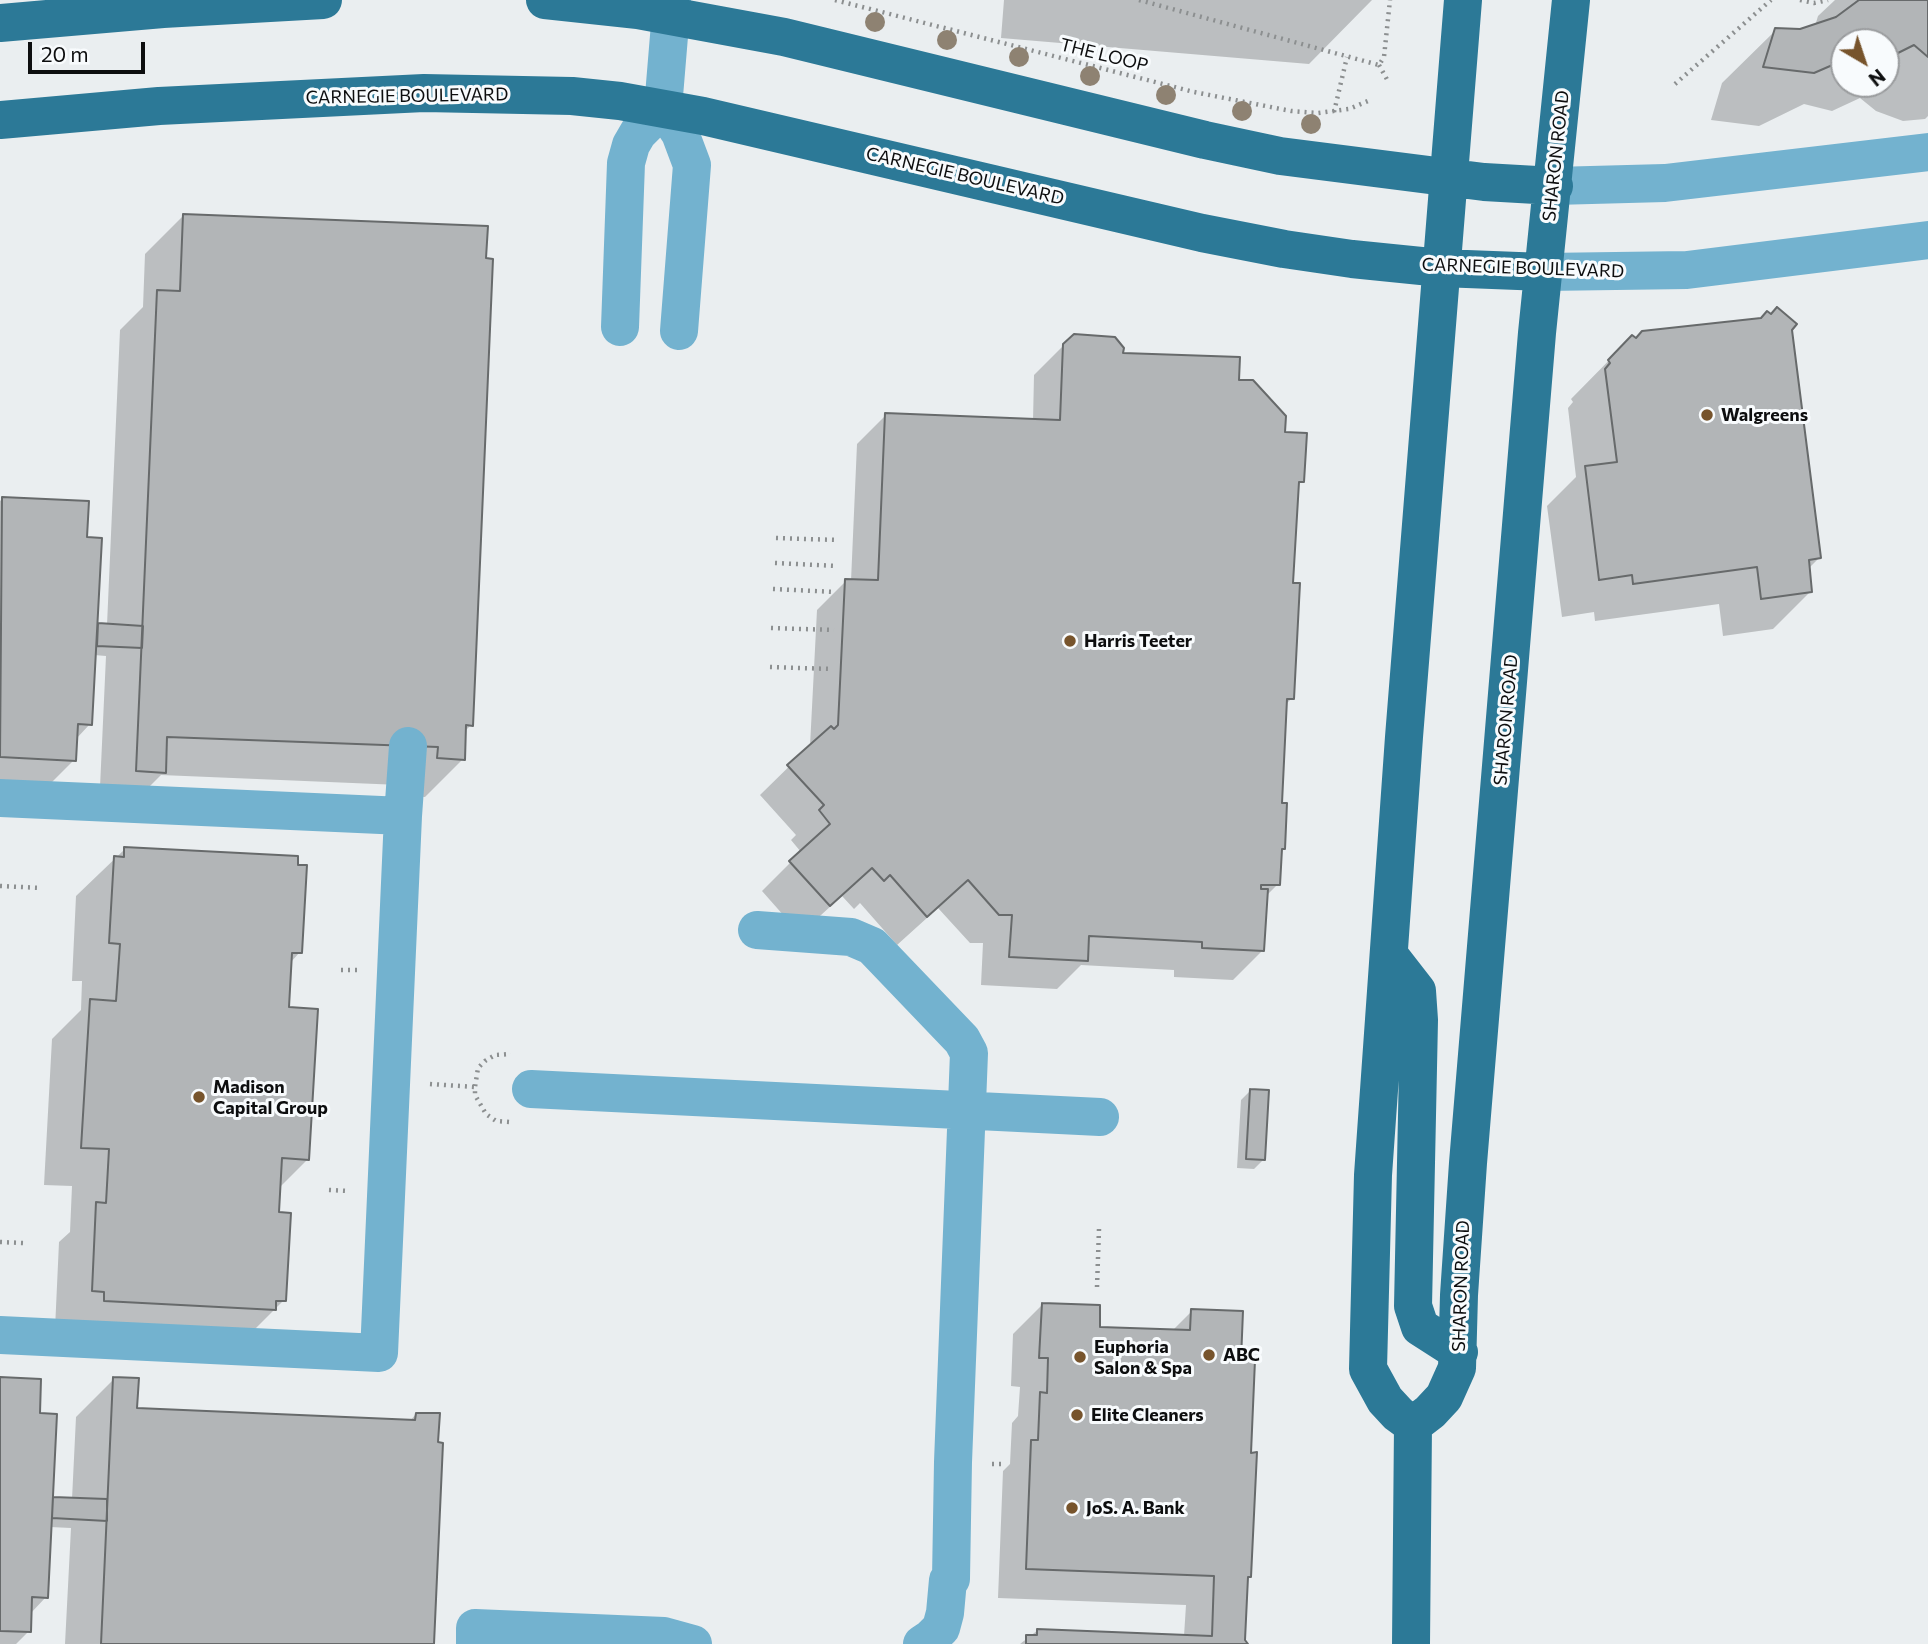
<!DOCTYPE html>
<html>
<head>
<meta charset="utf-8">
<style>
  body { margin:0 }
  #map { position:relative; width:1928px; height:1644px; overflow:hidden; background:#eaeef0; font-family:Commissioner,sans-serif }
  canvas { display:block }
  .north { position:absolute; left:1830px; top:28px; width:70px; height:70px; box-sizing:border-box; background:#f8fbfd; border:2px solid #9a9c9e; border-radius:50%; rotate:141deg; font-size:19px; font-weight:700; line-height:28px; text-align:center; color:#0d0e0f }
  .north::after { content:''; display:block; margin:auto; width:24px; height:32px; background:#77542c; clip-path:polygon(50% 0,100% 100%,50% 72%,0 100%) }
  .scale { position:absolute; left:28px; top:42px; width:117px; height:32px; box-sizing:border-box; border:4px solid #0d0e0f; border-top:0; padding-left:9px; font-size:21px; line-height:24px; white-space:nowrap; color:#0d0e0f; -webkit-text-stroke:5px #f8fbfd; paint-order:stroke }
</style>
</head>
<body>
<div id="map">
<canvas width="1928" height="1644"></canvas>
<div class="north">N</div>
<div class="scale">20 m</div>
</div>
<script>
const ctx = document.querySelector('canvas').getContext('2d');
ctx.lineJoin = 'round';
function fillPath(path, color) { ctx.fillStyle = color; ctx.fill(path, 'evenodd'); }
const toPath = rows => new Path2D(rows.map(r => 'M' + r).join(''));
function strokePath(path, color, width, dash) { ctx.strokeStyle = color; ctx.lineWidth = width; ctx.lineCap = dash ? 'butt' : 'round'; ctx.setLineDash(dash || []); ctx.stroke(path); }
function drawText(font, color, halo, rows, align = 'center') {
  ctx.font = font + ' Commissioner,sans-serif'; ctx.lineWidth = 6; ctx.setLineDash([]); ctx.textBaseline = 'middle'; ctx.strokeStyle = halo; ctx.fillStyle = color; for (const [text, x, y, turn = 0] of rows) {
    ctx.save(); ctx.translate(x, y); ctx.rotate((+turn || 0) * Math.PI / 180); ctx.textAlign = isNaN(turn) ? turn : align; if (halo) ctx.strokeText(text, 0, 0); ctx.fillText(text, 0, 0); ctx.restore();
  }
}
const shadow = toPath([
  [1004,0,1372,0,1309,64,1001,38],
  [1835,0,1928,0,1928,116,1925,119,1903,121,1876,111,1860,98,1832,111,1804,104,1759,126,1711,120,1722,83,1776,30,1800,31,1815,26,1818,16],
  [1844,42,1886,42,1886,84,1844,84],
  [183,216,471,725,464,732,463,759,425,797,400,796,400,785,161,775,126,810,99,809,106,656,94,655,90,724,76,739,74,760,36,798,0,797,0,501,2,499,85,538,96,627,98,625,107,625,120,330,143,307,145,254],
  [1790,329,1819,558,1808,569,1811,591,1773,629,1723,636,1719,604,1595,621,1594,612,1562,617,1547,506,1576,477,1568,408,1573,402,1571,399,1632,337,1635,340],
  [1064,345,1121,354,1237,382,1283,433,1302,481,1297,486,1291,585,1292,698,1285,705,1280,804,1283,848,1280,852,1278,884,1265,897,1262,951,1233,980,1174,977,1174,970,1081,965,1057,989,981,985,983,943,970,943,938,908,897,945,860,903,854,909,842,896,800,934,762,891,801,852,791,840,796,835,760,795,810,746,817,610,846,581,851,581,857,444,886,415,1033,421,1034,375],
  [125,849,300,952,290,963,287,1008,308,1159,278,1189,277,1214,284,1300,246,1338,55,1329,59,1242,70,1232,72,1186,44,1185,52,1039,81,1010,82,981,72,981,76,896],
  [1250,1091,1264,1159,1254,1169,1237,1168,1241,1100],
  [1043,1304,1098,1328,1172,1331,1192,1311,1239,1361,1250,1454,1250,1577,1246,1581,1243,1641,1246,1644,1020,1644,1038,1630,1184,1636,1186,1605,998,1598,1003,1471,1010,1464,1012,1423,1018,1416,1020,1387,1011,1386,1013,1334],
  [0,1379,38,1415,51,1498,72,1499,76,1417,114,1379,136,1410,409,1422,416,1414,432,1644,65,1644,71,1528,50,1527,46,1597,30,1614,29,1631,16,1644,0,1644]
]);
const building = toPath([
  [1859,0,1928,0,1928,57,1914,45,1886,59,1886,42,1844,42,1844,60,1814,73,1763,67,1775,28,1800,29,1836,17,1859,0],
  [183,214,488,226,486,258,493,259,473,726,466,725,465,760,437,758,438,747,167,737,166,773,136,771,157,290,180,291,183,214],
  [1777,307,1797,324,1792,330,1821,558,1809,560,1812,592,1761,599,1757,567,1633,584,1632,575,1599,580,1585,466,1617,462,1605,369,1610,363,1608,360,1632,335,1636,338,1642,331,1761,318,1767,311,1771,314,1777,307],
  [1074,334,1115,337,1124,348,1123,353,1240,357,1239,380,1253,380,1286,416,1285,432,1307,433,1304,482,1299,482,1293,583,1300,583,1294,699,1287,699,1282,803,1287,803,1285,849,1282,849,1280,885,1261,885,1261,889,1268,889,1264,951,1202,948,1202,942,1089,936,1088,961,1009,957,1012,915,999,915,968,880,927,917,890,875,884,881,872,868,830,906,789,861,830,824,819,810,824,805,787,765,831,726,834,729,838,725,845,579,878,580,885,413,1060,420,1063,344,1074,334],
  [2,497,89,501,87,537,102,538,92,725,78,724,76,761,0,757,2,497],
  [98,623,143,626,142,648,97,646,98,623],
  [124,847,298,856,298,865,307,865,302,953,292,953,289,1007,318,1009,309,1160,282,1158,279,1212,291,1213,286,1301,276,1301,276,1310,104,1301,104,1292,92,1291,96,1202,106,1203,109,1149,81,1148,90,999,116,1001,120,944,109,943,114,856,124,857,124,847],
  [1250,1089,1269,1090,1265,1160,1246,1159,1250,1089],
  [1042,1303,1100,1305,1100,1327,1190,1330,1191,1309,1243,1311,1241,1360,1255,1360,1251,1453,1257,1452,1251,1577,1248,1577,1245,1640,1248,1644,1026,1644,1026,1635,1037,1635,1037,1629,1212,1636,1214,1576,1026,1569,1031,1440,1038,1440,1040,1392,1047,1393,1048,1358,1039,1358,1042,1303],
  [0,1377,41,1379,40,1413,57,1414,48,1598,32,1597,31,1632,0,1631,0,1377],
  [113,1377,139,1378,137,1408,415,1420,416,1413,440,1413,438,1442,443,1443,434,1644,101,1644,113,1377],
  [53,1497,107,1499,107,1521,52,1518,53,1497]
]);
const path = toPath([
  [835,0,1194,92,1291,111,1318,113,1349,109,1368,101],
  [1139,0,1379,65,1384,57,1390,0],
  [1800,0,1814,3,1828,0],
  [1379,65,1389,83],
  [1675,84,1771,0],
  [1334,112,1347,57],
  [776,538,838,540],
  [775,563,837,566],
  [773,589,835,592],
  [771,628,834,630],
  [770,667,832,669],
  [0,886,41,888],
  [341,970,357,970],
  [430,1084,475,1087],
  [509,1122,496,1121,486,1114,475,1095,475,1087,478,1068,485,1061,495,1055,511,1054],
  [329,1190,349,1191],
  [0,1242,23,1243],
  [1097,1287,1099,1229],
  [992,1464,1005,1464]
]);
const minor = toPath([
  [663,108,672,0],
  [1554,186,1665,183,1928,152],
  [1544,272,1687,270,1928,240],
  [620,327,626,163,631,145,638,133,663,108,680,133,692,165,679,331],
  [0,798,403,816,379,1353,0,1335],
  [403,816,408,746],
  [757,930,851,937,872,946,962,1040,969,1053,953,1462,951,1579,948,1580,945,1613,941,1628,931,1638,922,1644],
  [531,1089,1100,1117],
  [475,1644,475,1628,664,1636,693,1644]
]);
const major = toPath([
  [545,0,638,10,784,37,1205,140,1280,156,1484,182,1554,186],
  [0,23,163,9,323,0],
  [0,120,159,106,424,93,572,96,620,101,703,116,1202,233,1284,249,1352,259,1441,268,1544,272],
  [1389,955,1417,991,1419,1020,1413,1306,1420,1327,1459,1352],
  [1413,1425,1430,1412,1444,1397,1457,1368,1459,1295,1468,1163,1537,333,1571,0],
  [1413,1425,1398,1414,1385,1400,1368,1369,1373,1175,1404,737,1463,0],
  [1411,1644,1413,1425]
]);
const trees = [
  [875,22],
  [947,40],
  [1019,57],
  [1090,76],
  [1166,95],
  [1242,111],
  [1311,124]
];
const markers = [
  [1707,415,7,"#77542c"],
  [1070,641,7,"#77542c"],
  [199,1097,7,"#77542c"],
  [1209,1355,7,"#77542c"],
  [1080,1357,7,"#77542c"],
  [1077,1415,7,"#77542c"],
  [1072,1508,7,"#77542c"]
];
const streetNames = [
  ["THE LOOP",1104,55,14],
  ["CARNEGIE BOULEVARD",407,96,-1],
  ["SHARON ROAD",1556,156,-84],
  ["CARNEGIE BOULEVARD",965,176,13],
  ["CARNEGIE BOULEVARD",1523,268,2],
  ["SHARON ROAD",1506,720,-85],
  ["SHARON ROAD",1461,1286,-88]
];
const poiNames = [
  ["Walgreens",1721,415],
  ["Harris Teeter",1084,641],
  ["Madison",213,1087],
  ["Capital Group",213,1108],
  ["Euphoria",1094,1347],
  ["Salon & Spa",1094,1368],
  ["ABC",1223,1355],
  ["Elite Cleaners",1091,1415],
  ["JoS. A. Bank",1086,1508]
];
fillPath(shadow, '#0003');
fillPath(building, '#b2b5b7');
strokePath(building, '#676a6b', 2);
strokePath(path, '#8c8f90', 4.5, [2, 5]);
strokePath(minor, '#73b2cf', 38);
strokePath(major, '#2c7997', 38);
ctx.fillStyle = '#8e8272';
for (const [x, y] of trees) { ctx.beginPath(); ctx.arc(x, y, 10, 0, 2 * Math.PI); ctx.fill(); }
for (const [x, y, r, color] of markers) { const dot = new Path2D(); dot.arc(x, y, r, 0, 2 * Math.PI); ctx.fillStyle = color; ctx.fill(dot); strokePath(dot, '#f8fbfd', 2.5); }
drawText('18px', '#0d0e0f', '#f8fbfd', streetNames);
drawText('bold 18px', '#0d0e0f', '#f8fbfd', poiNames, 'left');
</script>
</body>
</html>
